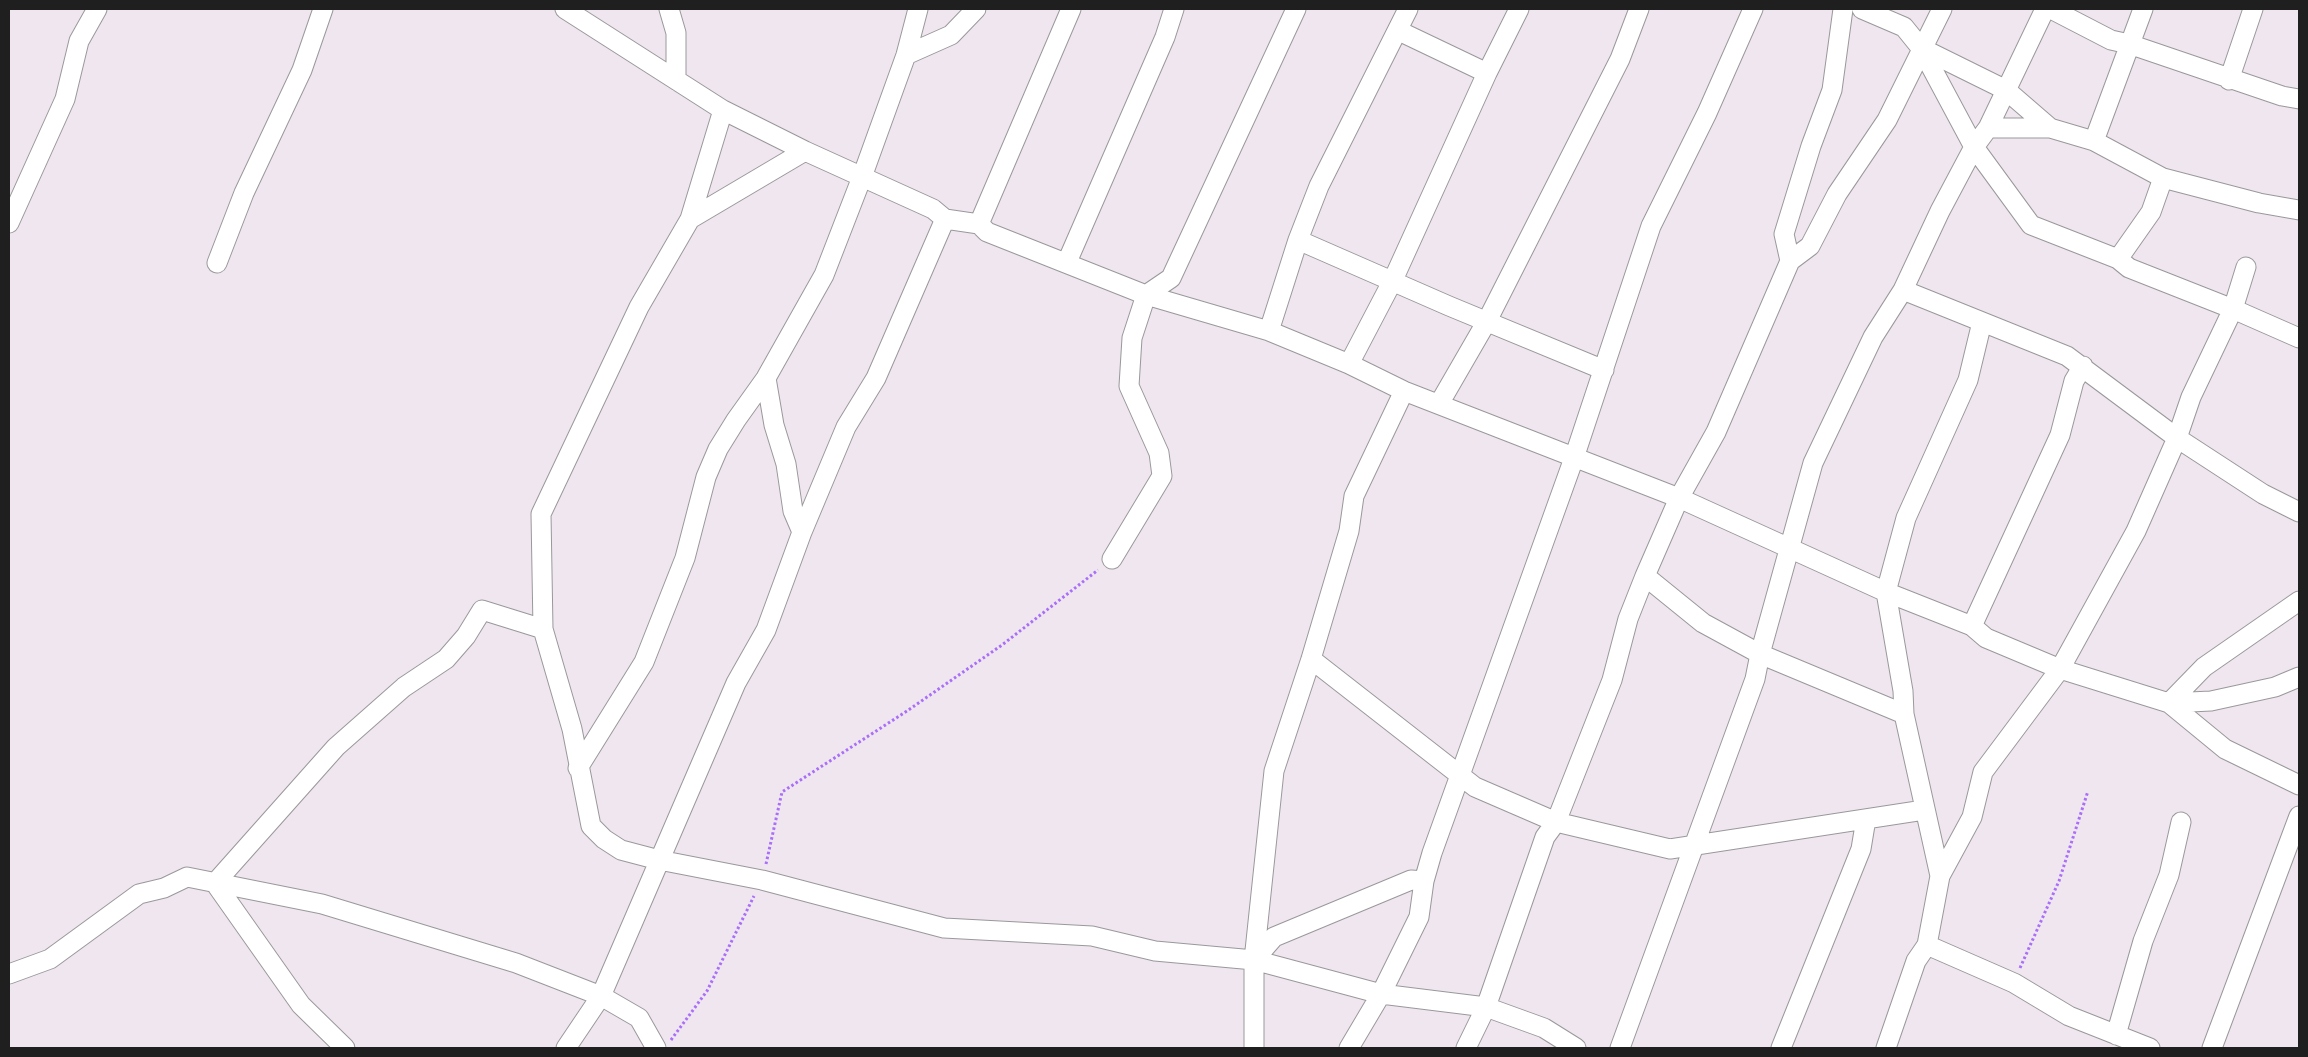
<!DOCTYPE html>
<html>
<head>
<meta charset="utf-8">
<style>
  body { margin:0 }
  #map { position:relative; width:2308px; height:1057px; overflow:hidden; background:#f0e6f0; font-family:"Fira Sans",sans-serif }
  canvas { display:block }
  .frame { position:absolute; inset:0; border:10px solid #1f1f1f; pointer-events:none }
</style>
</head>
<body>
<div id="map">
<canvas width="2308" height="1057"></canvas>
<div class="frame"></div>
</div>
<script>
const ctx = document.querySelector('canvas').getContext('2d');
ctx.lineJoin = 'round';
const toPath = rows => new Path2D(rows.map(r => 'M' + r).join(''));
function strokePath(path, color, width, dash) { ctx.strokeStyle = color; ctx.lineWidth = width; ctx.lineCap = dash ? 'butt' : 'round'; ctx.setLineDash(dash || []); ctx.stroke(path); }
const path = toPath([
  [766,864,782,792,907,711,1002,645,1098,570],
  [2020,968,2059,881,2088,791],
  [671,1040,707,991,754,896]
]);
const minor = toPath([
  [565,9,723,110,805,151,933,209,945,219,979,224,987,232,1146,295,1269,331,1349,364,1404,391,1679,498,1886,592,1972,626,1986,638,2060,669,2169,703,2211,701,2275,687,2299,677],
  [669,9,676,33,676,80],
  [1862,9,1904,27,1921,48,1974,147,2031,225,2118,259,2129,268,2233,309,2299,338],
  [2051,9,2111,40,2129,44,2282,96,2299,99],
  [1399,31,1487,73],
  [1921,48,2006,90,2050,128],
  [906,55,951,35,976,9],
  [2229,80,2253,9],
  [723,110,690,219,639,307,541,514,543,629,572,729,591,826,604,839,621,850,659,860,762,880,944,928,1092,936,1155,951,1254,960,1381,994,1486,1007,1544,1028,1576,1048],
  [1988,128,2050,128,2094,141,2163,178,2259,203,2299,210],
  [2094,141,2143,9],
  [690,219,805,151],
  [9,223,65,99,79,41,97,9],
  [979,224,1071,9],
  [1298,240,1449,306,1604,370],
  [2118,259,2151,212,2163,178],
  [1790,261,1784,234,1811,146,1832,90,1843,9],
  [1067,262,1165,37,1174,9],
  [217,263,244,193,302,70,323,9],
  [1903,290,2067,356,2177,438,2263,494,2299,512],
  [1269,331,1298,240,1319,186,1408,9],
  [1349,364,1393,280,1487,73,1519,9],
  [766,378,774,425,786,464,793,511,802,532],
  [1439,404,1487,321,1620,59,1639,9],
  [1112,559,1162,476,1159,453,1129,386,1132,338,1146,295,1171,278,1296,9],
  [1645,576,1703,623,1760,654,1904,714],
  [2299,601,2204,667,2169,703,2225,749,2299,785],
  [1972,626,2060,435,2074,381,2083,366],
  [1311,659,1475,787,1556,822,1670,849,1924,810],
  [578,768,644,662,685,558,706,477,718,449,736,420,766,378,824,275,862,177,906,55,918,9],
  [1940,876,1904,714,1903,691,1886,592,1906,518,1968,380,1982,322],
  [1927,945,2014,983,2069,1016,2150,1048],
  [1254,960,1274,937,1411,880,1424,881],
  [9,974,50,959,139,894,164,888,187,877,322,904,516,963,601,996,639,1018,656,1048],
  [2116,1035,2143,941,2169,875,2181,822],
  [345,1048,301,1005,215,883,336,747,404,687,446,659,466,636,482,610,543,629],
  [566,1048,601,996,736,683,766,630,802,532,846,427,876,378,945,219],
  [1254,1048,1254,960,1274,771,1311,659,1349,531,1354,496,1404,391],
  [1349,1048,1381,994,1419,917,1424,881,1432,853,1574,458,1651,226,1707,113,1753,9],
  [1466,1048,1486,1007,1545,837,1556,822,1612,680,1628,619,1645,576,1679,498,1716,432,1790,261,1810,246,1837,194,1887,120,1942,9],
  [1620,1048,1755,679,1760,654,1813,463,1873,337,1903,290,1940,211,1974,147,1988,128,2045,9],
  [1781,1048,1861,849,1866,819],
  [1886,1048,1916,961,1927,945,1940,876,1972,817,1983,772,2060,669,2136,531,2177,438,2191,397,2233,309,2246,267],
  [2212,1048,2299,816]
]);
strokePath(minor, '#999', 21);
strokePath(path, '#a96ff8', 3, [2.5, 2.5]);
strokePath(minor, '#fff', 19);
</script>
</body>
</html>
